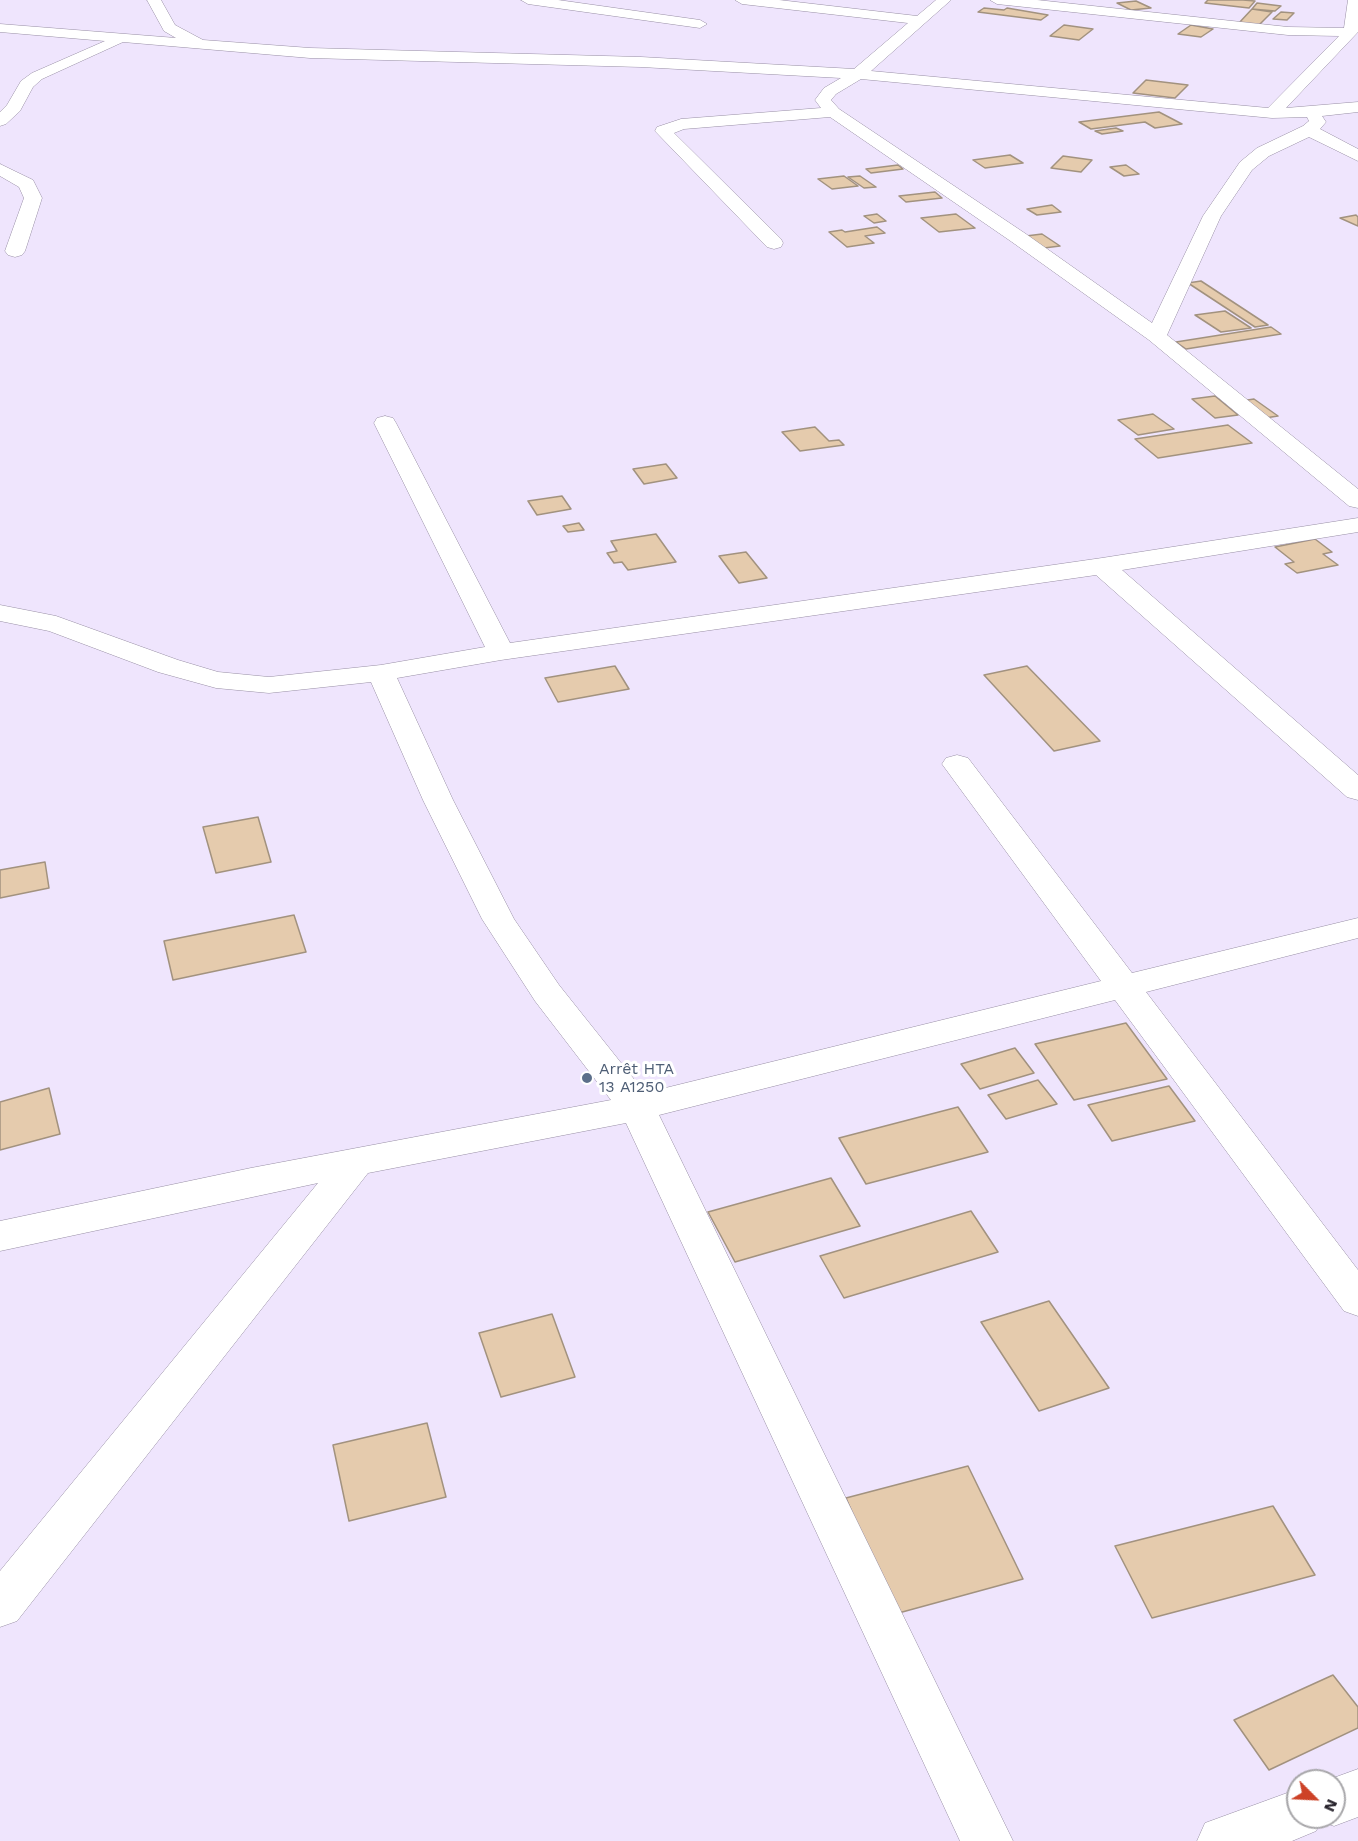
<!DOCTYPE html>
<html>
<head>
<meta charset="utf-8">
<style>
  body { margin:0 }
  #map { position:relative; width:1358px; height:1841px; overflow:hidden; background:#efe5fd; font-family:"Work Sans",sans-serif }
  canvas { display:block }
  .north { position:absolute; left:1286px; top:1769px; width:60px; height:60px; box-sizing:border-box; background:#fff; border:2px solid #a8a7aa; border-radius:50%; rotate:114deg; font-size:16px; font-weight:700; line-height:24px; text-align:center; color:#26222b }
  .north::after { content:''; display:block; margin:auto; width:21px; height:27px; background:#cd4227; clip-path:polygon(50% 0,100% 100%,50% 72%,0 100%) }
</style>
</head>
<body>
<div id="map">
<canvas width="1358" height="1841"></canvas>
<div class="north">N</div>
</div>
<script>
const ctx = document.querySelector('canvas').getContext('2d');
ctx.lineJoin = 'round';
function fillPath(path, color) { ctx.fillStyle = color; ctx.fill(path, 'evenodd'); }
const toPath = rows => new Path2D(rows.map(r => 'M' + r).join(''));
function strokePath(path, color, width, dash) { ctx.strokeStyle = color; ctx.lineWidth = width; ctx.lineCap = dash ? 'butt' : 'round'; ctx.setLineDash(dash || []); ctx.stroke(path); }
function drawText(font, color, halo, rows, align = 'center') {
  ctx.font = font + ' "Work Sans",sans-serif'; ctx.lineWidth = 6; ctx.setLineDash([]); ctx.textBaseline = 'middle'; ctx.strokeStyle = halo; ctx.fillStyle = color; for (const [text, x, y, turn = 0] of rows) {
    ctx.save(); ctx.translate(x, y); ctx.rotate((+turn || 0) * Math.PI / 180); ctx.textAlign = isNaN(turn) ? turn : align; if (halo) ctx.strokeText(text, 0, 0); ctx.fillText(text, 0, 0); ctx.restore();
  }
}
const building = toPath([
  [1208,0,1243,0,1255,1,1249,8,1205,3,1208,0],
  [1136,1,1151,8,1131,10,1117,3,1136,1],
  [1257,3,1281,6,1275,11,1252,9,1257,3],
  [984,8,1004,10,1007,8,1048,15,1041,20,978,12,984,8],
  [1252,9,1272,12,1258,26,1238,24,1252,9],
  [1281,12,1294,13,1287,20,1273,19,1281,12],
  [1064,25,1093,29,1079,40,1050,36,1064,25],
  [1191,25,1213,29,1201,37,1178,34,1191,25],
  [1146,80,1188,85,1175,98,1133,93,1146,80],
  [1159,112,1182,124,1155,128,1145,122,1091,129,1079,122,1159,112],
  [1116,128,1123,131,1102,134,1095,131,1116,128],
  [1010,155,1023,163,985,168,973,160,1010,155],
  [1063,156,1092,160,1081,172,1051,168,1063,156],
  [898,165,903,169,871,173,866,169,898,165],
  [1126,165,1139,174,1124,176,1110,167,1126,165],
  [844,176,858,186,832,189,818,179,844,176],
  [860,176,876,187,864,188,848,177,860,176],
  [935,192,942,198,906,202,899,196,935,192],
  [1052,205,1061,212,1037,215,1027,209,1052,205],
  [877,214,886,221,874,223,864,216,877,214],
  [956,214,975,228,939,232,921,218,956,214],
  [1356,215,1358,217,1358,226,1340,218,1356,215],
  [877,227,885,233,865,236,874,243,847,247,829,232,842,230,845,232,877,227],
  [1042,234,1060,246,1044,248,1026,236,1042,234],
  [1201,281,1268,325,1255,327,1188,283,1201,281],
  [1225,311,1251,328,1221,332,1195,315,1225,311],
  [1271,327,1281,334,1186,349,1176,342,1271,327],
  [1215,396,1238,415,1215,418,1192,399,1215,396],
  [1254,399,1278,416,1265,418,1241,401,1254,399],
  [1153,414,1174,429,1138,435,1118,420,1153,414],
  [1228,425,1252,443,1158,458,1135,439,1228,425],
  [815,427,829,441,839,440,844,445,800,451,782,432,815,427],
  [666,464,677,478,644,484,633,469,666,464],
  [562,496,571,509,537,515,528,501,562,496],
  [579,523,584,530,568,532,563,526,579,523],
  [656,534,676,562,628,570,622,562,614,563,607,553,617,551,611,541,656,534],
  [1315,539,1332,552,1323,554,1338,565,1297,573,1285,564,1294,562,1275,547,1315,539],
  [746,552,767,578,739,583,719,556,746,552],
  [615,666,629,689,558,702,545,678,615,666],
  [1027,666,1100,741,1054,751,984,675,1027,666],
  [258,817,271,862,216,873,203,827,258,817],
  [45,862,49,888,0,898,0,870,45,862],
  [294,915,306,952,173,980,164,941,294,915],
  [1126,1023,1167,1079,1074,1100,1035,1044,1126,1023],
  [1015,1048,1034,1073,980,1089,961,1064,1015,1048],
  [1038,1080,1057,1104,1006,1119,988,1095,1038,1080],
  [1169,1086,1195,1121,1112,1141,1088,1105,1169,1086],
  [49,1088,60,1134,0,1150,0,1102,49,1088],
  [958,1107,988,1152,866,1184,839,1138,958,1107],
  [831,1178,860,1226,735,1262,708,1212,831,1178],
  [971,1211,998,1252,844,1298,820,1256,971,1211],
  [1049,1301,1109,1388,1039,1411,981,1322,1049,1301],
  [552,1314,575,1377,501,1397,479,1333,552,1314],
  [427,1423,446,1497,349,1521,333,1445,427,1423],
  [968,1466,1023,1579,895,1614,846,1498,968,1466],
  [1273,1506,1315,1575,1152,1618,1115,1546,1273,1506],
  [1333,1675,1358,1707,1358,1728,1269,1770,1234,1720,1333,1675]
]);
const minor = toPath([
  [147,0,161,0,175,25,203,40,310,48,641,57,854,69,908,23,742,4,735,0,779,0,917,16,936,0,951,0,871,71,1268,108,1339,36,1288,35,997,4,990,0,1037,0,1288,27,1344,28,1348,0,1358,0,1358,32,1286,108,1358,102,1358,112,1322,116,1326,122,1320,129,1358,149,1358,161,1309,137,1269,156,1252,170,1221,216,1167,335,1358,489,1358,508,1349,506,1149,340,1012,242,830,117,684,129,674,133,781,239,783,243,781,247,774,249,767,247,655,131,657,127,681,119,821,108,815,100,824,88,841,78,641,67,310,58,123,42,42,79,33,87,20,111,6,124,0,126,0,112,7,105,21,81,32,73,105,41,0,32,0,24,176,38,164,31,147,0],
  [861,79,1272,118,1307,117,1309,121,1303,126,1257,148,1240,162,1203,216,1152,323,1026,234,839,109,831,100,836,94,861,79],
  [521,0,558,0,700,20,707,24,700,28,528,4,521,0],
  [0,164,33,180,42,198,25,251,22,255,15,257,8,255,5,251,24,198,19,187,0,176,0,164],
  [385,416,393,418,396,423,510,643,1102,558,1358,518,1358,532,1122,570,1358,775,1358,800,1347,797,1096,575,501,660,397,678,453,800,514,919,559,985,645,1093,1101,981,942,764,946,758,957,755,968,758,1132,973,1358,918,1358,938,1146,992,1358,1270,1358,1316,1344,1311,1115,1000,659,1115,1013,1841,960,1841,626,1123,368,1173,17,1621,0,1627,0,1571,318,1183,0,1251,0,1221,251,1168,611,1100,535,1001,482,919,423,800,371,682,269,693,216,688,158,672,49,631,0,621,0,605,56,616,178,660,218,672,269,677,381,665,485,647,374,423,377,418,385,416],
  [1358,1769,1358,1817,1334,1826,1321,1821,1316,1831,1292,1841,1197,1841,1205,1823,1298,1789,1298,1817,1334,1817,1334,1781,1325,1781,1358,1769]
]);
const markers = [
  [587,1078,6,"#5c6f8a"]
];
const serviceNames = [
  ["Arrêt HTA",599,1069],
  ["13 A1250",599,1087]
];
fillPath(building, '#e5cbad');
strokePath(building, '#a2927f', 1.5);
strokePath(minor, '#988fa5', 1);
fillPath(minor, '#fff');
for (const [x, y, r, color] of markers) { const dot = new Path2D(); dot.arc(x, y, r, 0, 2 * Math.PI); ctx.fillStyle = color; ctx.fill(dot); strokePath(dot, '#fff', 2); }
drawText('16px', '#4e5e75', '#fff', serviceNames, 'left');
</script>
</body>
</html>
